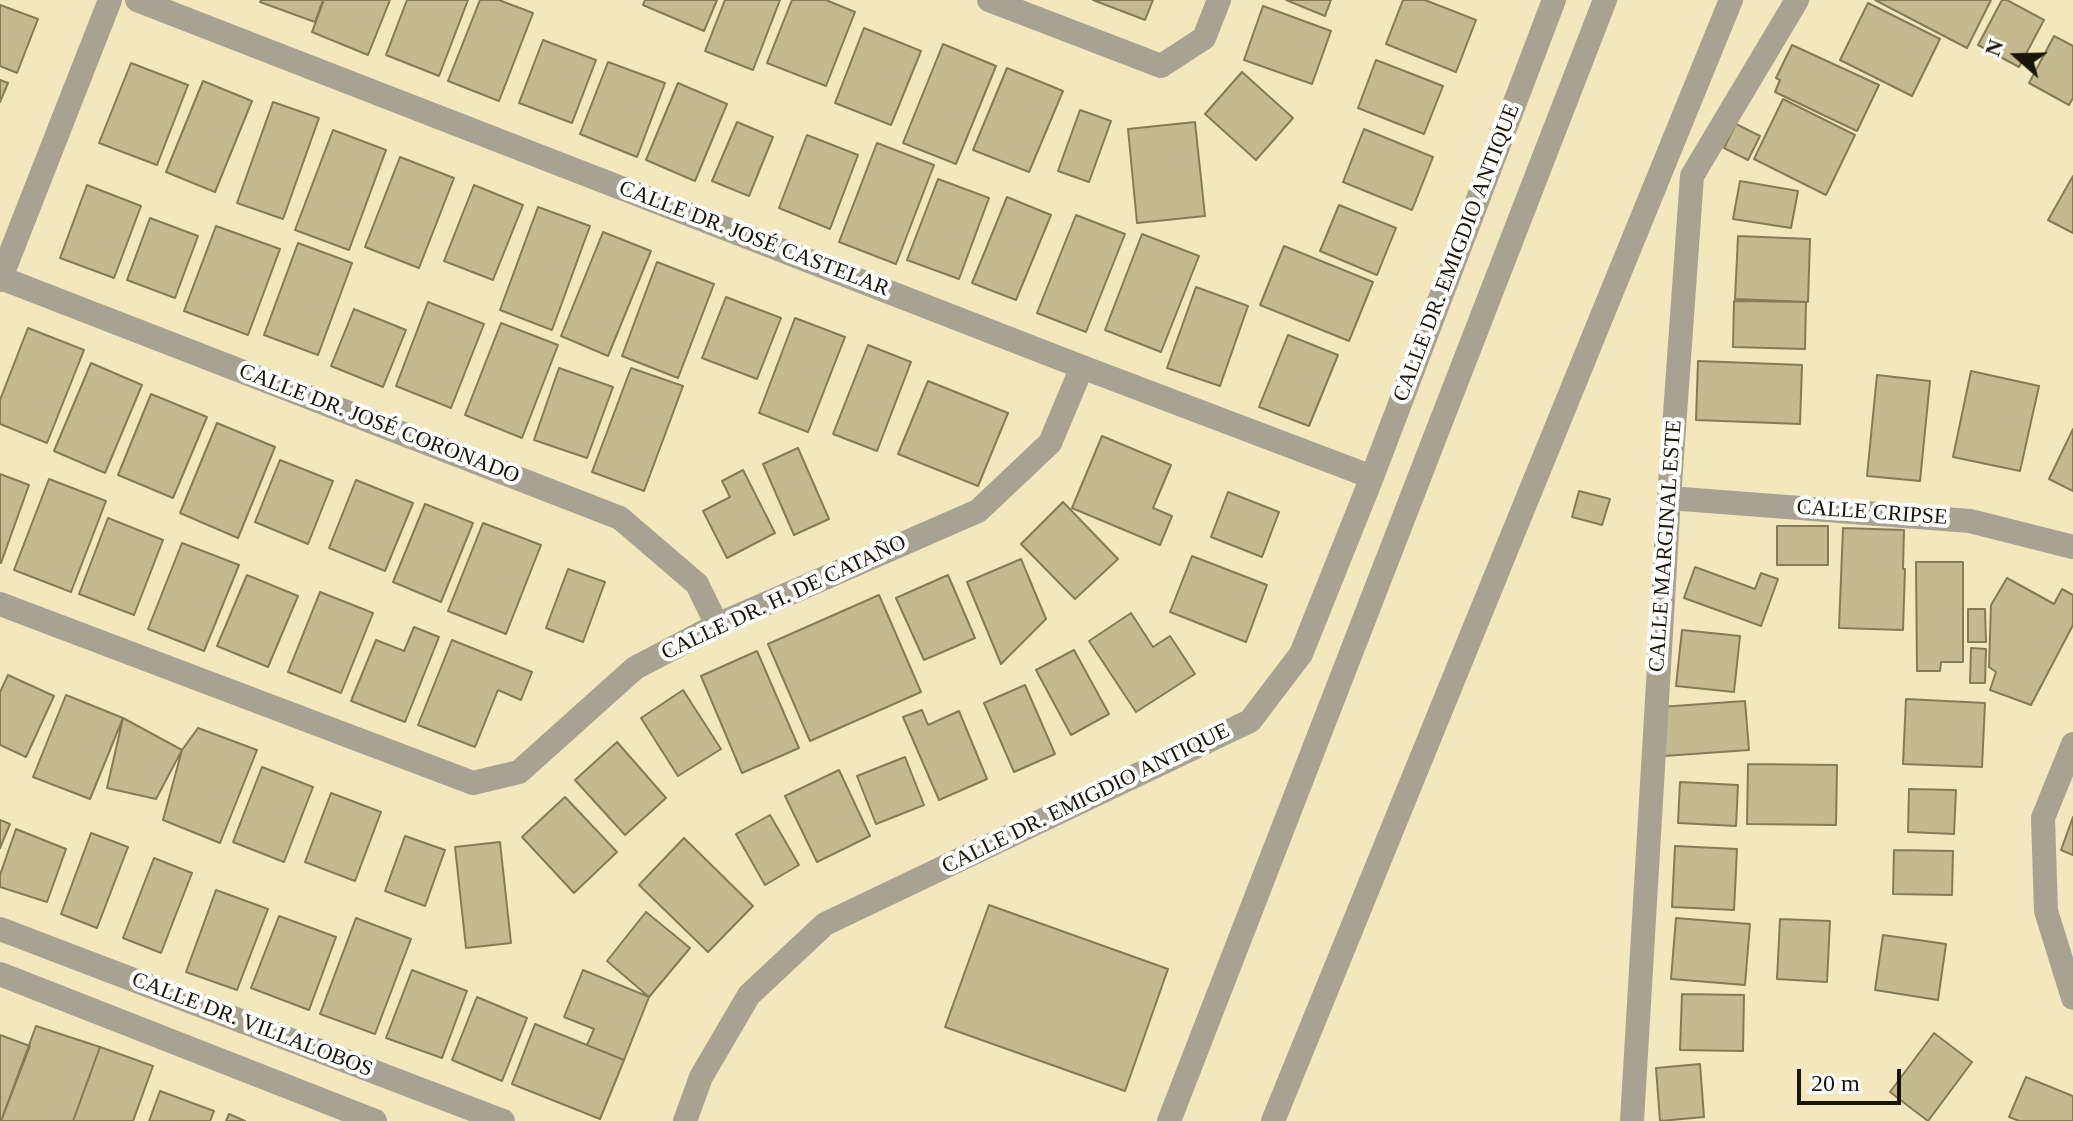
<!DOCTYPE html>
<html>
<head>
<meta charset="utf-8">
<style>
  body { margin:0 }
  #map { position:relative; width:2073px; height:1121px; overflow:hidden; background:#f3e7be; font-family:Georgia,serif }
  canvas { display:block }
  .north { position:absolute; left:1977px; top:16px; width:80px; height:80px; -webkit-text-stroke:6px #fff; paint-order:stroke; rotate:290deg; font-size:22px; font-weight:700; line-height:32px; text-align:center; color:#1a1607 }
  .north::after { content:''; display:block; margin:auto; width:28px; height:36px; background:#1a1607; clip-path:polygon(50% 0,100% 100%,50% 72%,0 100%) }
  .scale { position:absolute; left:1797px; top:1069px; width:104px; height:36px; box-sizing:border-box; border:4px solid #1a1607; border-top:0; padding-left:10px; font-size:24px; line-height:28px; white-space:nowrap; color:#1a1607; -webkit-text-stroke:6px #fff; paint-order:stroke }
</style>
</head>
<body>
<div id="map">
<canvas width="2073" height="1121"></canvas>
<div class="north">N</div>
<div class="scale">20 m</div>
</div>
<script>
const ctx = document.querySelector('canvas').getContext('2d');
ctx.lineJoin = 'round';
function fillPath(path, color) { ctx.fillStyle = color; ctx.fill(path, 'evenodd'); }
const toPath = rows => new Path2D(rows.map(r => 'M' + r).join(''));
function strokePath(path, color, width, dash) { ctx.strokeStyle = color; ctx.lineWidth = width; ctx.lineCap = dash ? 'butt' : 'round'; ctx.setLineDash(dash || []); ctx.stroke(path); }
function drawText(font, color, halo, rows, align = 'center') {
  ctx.font = font + ' Georgia,serif'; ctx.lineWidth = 8; ctx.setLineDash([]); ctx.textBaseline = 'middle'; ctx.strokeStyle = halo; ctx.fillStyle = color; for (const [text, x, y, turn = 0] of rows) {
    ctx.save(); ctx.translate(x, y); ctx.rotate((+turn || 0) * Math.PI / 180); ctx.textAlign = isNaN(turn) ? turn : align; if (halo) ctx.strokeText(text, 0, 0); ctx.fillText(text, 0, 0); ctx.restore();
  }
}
const building = toPath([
  [261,0,323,0,315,22,260,2,261,0],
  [324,0,390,0,368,55,312,32,324,0],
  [407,0,468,0,439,76,386,55,407,0],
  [480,0,499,0,533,13,499,101,448,81,480,0],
  [645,0,717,0,704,31,643,5,645,0],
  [725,0,780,0,753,70,705,51,725,0],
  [792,0,826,0,855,12,826,86,767,63,792,0],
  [1093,0,1153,0,1145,20,1093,0],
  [1286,0,1331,0,1325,16,1286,0],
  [1403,0,1425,0,1476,20,1456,72,1386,44,1403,0],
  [1875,0,1991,0,1967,48,1875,0],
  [2002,0,2007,0,2044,20,2019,67,1978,45,2002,0],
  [1868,3,1940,39,1912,96,1840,60,1868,3],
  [0,5,38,19,17,73,0,66,0,5],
  [1263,6,1331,31,1312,84,1244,60,1263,6],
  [864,28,921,51,891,125,835,103,864,28],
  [2054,36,2073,46,2073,98,2069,105,2029,83,2054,36],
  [543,40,596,60,572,123,519,103,543,40],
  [943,44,996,66,956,164,903,143,943,44],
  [1792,45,1879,85,1857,131,1775,92,1780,80,1776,78,1792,45],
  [1376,60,1443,86,1424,134,1358,108,1376,60],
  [608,62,665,83,637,157,580,134,608,62],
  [131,63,188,85,157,165,99,143,131,63],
  [1007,68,1063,91,1029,172,973,150,1007,68],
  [1242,72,1293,118,1256,160,1205,114,1242,72],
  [0,80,8,83,0,102,0,80],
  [203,81,252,101,215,192,166,172,203,81],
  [678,83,727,104,695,181,646,160,678,83],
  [1783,99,1855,135,1826,195,1754,159,1783,99],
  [273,102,319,118,283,219,237,203,273,102],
  [1080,110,1111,121,1089,182,1058,171,1080,110],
  [737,122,773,137,749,196,712,181,737,122],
  [1195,122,1205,216,1137,223,1128,129,1195,122],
  [1736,124,1760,136,1748,160,1724,148,1736,124],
  [1364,129,1433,157,1412,210,1343,182,1364,129],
  [333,130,386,150,349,250,295,230,333,130],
  [807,135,858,155,830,229,779,208,807,135],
  [877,143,934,165,896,264,839,242,877,143],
  [400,157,454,178,419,268,365,247,400,157],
  [2073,176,2073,233,2048,220,2073,176],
  [938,179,989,198,959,279,907,260,938,179],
  [1740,181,1798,191,1791,228,1733,219,1740,181],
  [87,185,141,206,114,278,60,258,87,185],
  [474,185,523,205,493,280,444,261,474,185],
  [1007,197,1051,215,1016,300,972,283,1007,197],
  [1339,205,1396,228,1377,275,1320,251,1339,205],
  [538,207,590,226,552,330,500,310,538,207],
  [1076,215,1125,234,1086,332,1037,313,1076,215],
  [150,218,198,236,175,298,127,280,150,218],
  [216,226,280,249,248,335,184,311,216,226],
  [603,232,651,251,608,356,561,336,603,232],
  [1142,234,1199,256,1161,352,1105,330,1142,234],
  [1738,236,1810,239,1808,302,1735,299,1738,236],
  [298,243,352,263,318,355,264,335,298,243],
  [1284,246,1373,282,1349,341,1260,305,1284,246],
  [657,262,714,284,678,378,622,356,657,262],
  [1196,287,1248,306,1220,386,1167,368,1196,287],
  [726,297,781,318,757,379,702,358,726,297],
  [1734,301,1806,302,1805,349,1733,347,1734,301],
  [428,302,484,324,451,408,396,386,428,302],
  [354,309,406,330,383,387,331,366,354,309],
  [795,318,845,337,808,432,759,413,795,318],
  [501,323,558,345,522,438,465,415,501,323],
  [28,328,84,350,47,443,0,424,0,400,28,328],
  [1288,335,1338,355,1309,426,1259,407,1288,335],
  [868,345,911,362,877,451,833,434,868,345],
  [1698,361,1802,365,1800,424,1696,420,1698,361],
  [91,363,142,385,105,473,54,451,91,363],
  [559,368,613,387,587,458,534,440,559,368],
  [631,368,683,386,644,491,592,472,631,368],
  [1971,371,2039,386,2020,471,1953,457,1971,371],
  [1877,375,1930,381,1920,481,1867,476,1877,375],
  [928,381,1008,413,978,486,898,454,928,381],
  [151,394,207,417,173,498,118,475,151,394],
  [217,423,275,447,238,538,180,513,217,423],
  [2073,429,2073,491,2049,479,2073,429],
  [1102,436,1171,465,1153,508,1172,516,1160,545,1072,508,1102,436],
  [798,448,829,519,794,535,763,464,798,448],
  [280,460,333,481,308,544,255,522,280,460],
  [743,470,775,533,727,558,703,511,730,497,722,481,743,470],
  [0,474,29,485,1,563,0,562,0,474],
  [49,479,106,501,71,592,14,570,49,479],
  [356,480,413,503,385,571,329,548,356,480],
  [1579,491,1610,499,1602,525,1572,517,1579,491],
  [1228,492,1279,512,1262,557,1211,537,1228,492],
  [1063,502,1118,559,1075,599,1021,544,1063,502],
  [425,504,473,523,441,602,393,582,425,504],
  [108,518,163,540,134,615,79,594,108,518],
  [483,523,541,545,506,634,448,611,483,523],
  [1777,526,1828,526,1828,565,1777,565,1777,526],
  [1843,528,1904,530,1903,569,1905,569,1903,630,1839,628,1843,528],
  [182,543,239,565,204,651,148,629,182,543],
  [1192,556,1267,585,1246,642,1170,612,1192,556],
  [1021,559,1046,619,1001,664,967,582,1021,559],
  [1916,562,1963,562,1963,662,1941,662,1940,671,1917,671,1916,562],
  [1695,567,1755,589,1761,573,1778,579,1761,626,1684,598,1695,567],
  [568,569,605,582,583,642,546,628,568,569],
  [247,575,298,596,268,667,217,646,247,575],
  [948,575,975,638,924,660,896,598,948,575],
  [2007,578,2054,604,2062,589,2073,595,2073,625,2031,705,1990,690,1996,672,1989,667,1991,605,2007,578],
  [320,592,373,613,341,693,288,672,320,592],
  [879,595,921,692,810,741,768,644,879,595],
  [1968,609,1985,609,1986,642,1968,642,1968,609],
  [1131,613,1153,647,1170,636,1195,674,1136,712,1089,641,1131,613],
  [414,627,439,637,405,722,351,701,376,640,404,651,414,627],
  [1682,630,1740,636,1734,692,1676,686,1682,630],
  [452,640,532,672,521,700,498,690,475,747,418,725,452,640],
  [1971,648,1986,649,1985,683,1970,683,1971,648],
  [1074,650,1109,714,1071,735,1036,670,1074,650],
  [757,651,799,748,742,773,701,676,757,651],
  [8,675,54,696,26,757,0,745,0,692,8,675],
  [1025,685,1055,754,1014,772,984,703,1025,685],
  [683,690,721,749,678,776,641,718,683,690],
  [66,695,123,718,90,799,33,777,66,695],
  [1906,699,1985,703,1982,767,1903,764,1906,699],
  [1745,701,1749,750,1664,756,1660,707,1745,701],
  [922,710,928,725,959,711,987,779,939,800,903,717,922,710],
  [123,718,182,750,156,799,107,788,123,718],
  [198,728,257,750,220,843,163,820,182,750,198,728],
  [617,742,666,798,625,835,575,780,617,742],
  [905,757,924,805,876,824,857,776,905,757],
  [1748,764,1837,765,1836,825,1747,824,1748,764],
  [262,767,313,787,284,862,233,842,262,767],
  [839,770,870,836,817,862,785,796,839,770],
  [1680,782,1738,785,1736,826,1678,823,1680,782],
  [1909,789,1956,790,1954,834,1908,832,1909,789],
  [331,793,381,812,355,881,305,862,331,793],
  [565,797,617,852,574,893,522,837,565,797],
  [770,815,799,865,765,885,736,834,770,815],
  [2073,817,2073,855,2061,850,2073,817],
  [0,820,10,824,0,848,0,820],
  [16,829,66,849,47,902,0,887,0,875,16,829],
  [91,833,128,847,97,928,61,914,91,833],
  [405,836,445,850,425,906,385,891,405,836],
  [684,838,753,906,708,952,639,885,684,838],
  [500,842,511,943,466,948,455,847,500,842],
  [1675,846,1737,849,1734,910,1672,907,1675,846],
  [1894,850,1953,851,1952,895,1893,894,1894,850],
  [154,858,192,873,161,953,123,938,154,858],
  [216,890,268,909,237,990,186,972,216,890],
  [989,905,1168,969,1125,1091,945,1027,989,905],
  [646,912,690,948,649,997,607,961,646,912],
  [279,916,336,937,309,1010,251,988,279,916],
  [356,918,411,939,375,1034,320,1014,356,918],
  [1676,918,1750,924,1745,985,1671,979,1676,918],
  [1780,919,1830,921,1827,982,1777,979,1780,919],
  [1883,935,1946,944,1938,1000,1875,990,1883,935],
  [412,970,467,991,442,1058,386,1038,412,970],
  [583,970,649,997,624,1060,587,1045,594,1029,564,1017,583,970],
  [1682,994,1744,995,1743,1051,1680,1050,1682,994],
  [477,997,527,1018,502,1081,452,1060,477,997],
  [535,1024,624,1060,600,1119,512,1084,535,1024],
  [36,1026,100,1047,73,1121,1,1121,36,1026],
  [1934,1033,1972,1062,1928,1121,1890,1092,1934,1033],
  [0,1035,30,1046,1,1121,0,1121,0,1035],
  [100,1047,153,1066,133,1121,73,1121,100,1047],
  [1700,1064,1704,1117,1660,1121,1656,1068,1700,1064],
  [2026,1077,2073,1096,2073,1121,2019,1121,2009,1117,2026,1077],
  [160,1091,214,1111,210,1121,149,1121,160,1091],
  [229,1114,245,1121,226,1121,229,1114]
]);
const minor = toPath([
  [137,0,1082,367,1372,477],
  [989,0,1161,66,1204,38,1219,0],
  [1,278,620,518,697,584,717,625],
  [0,280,110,0],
  [1669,498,1970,521,2073,547],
  [0,604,473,783,519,772,635,668,717,625,978,511,1050,443,1082,367],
  [2073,744,2043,818,2046,911,2073,998],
  [0,929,503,1121],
  [0,974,375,1121],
  [685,1121,701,1077,749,995,825,924,1250,721,1301,654,1372,477,1554,0],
  [1632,1121,1669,498,1692,176,1797,0]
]);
const tertiary = toPath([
  [1169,1121,1605,0],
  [1273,1121,1731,0]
]);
const streetNames = [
  ["CALLE DR. JOSÉ CASTELAR",754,239,21],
  ["CALLE DR. EMIGDIO ANTIQUE",1457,253,-69],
  ["CALLE DR. JOSÉ CORONADO",379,424,21],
  ["CALLE CRIPSE",1872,513,4],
  ["CALLE MARGINAL ESTE",1666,546,-86],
  ["CALLE DR. H. DE CATAÑO",784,598,-25],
  ["CALLE DR. EMIGDIO ANTIQUE",1086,799,-26],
  ["CALLE DR. VILLALOBOS",252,1025,21]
];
fillPath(building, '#c5b992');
strokePath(building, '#867b56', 2);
strokePath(minor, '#a7a291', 24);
strokePath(tertiary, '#a7a291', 24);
drawText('22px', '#1a1607', '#fff', streetNames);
</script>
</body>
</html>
